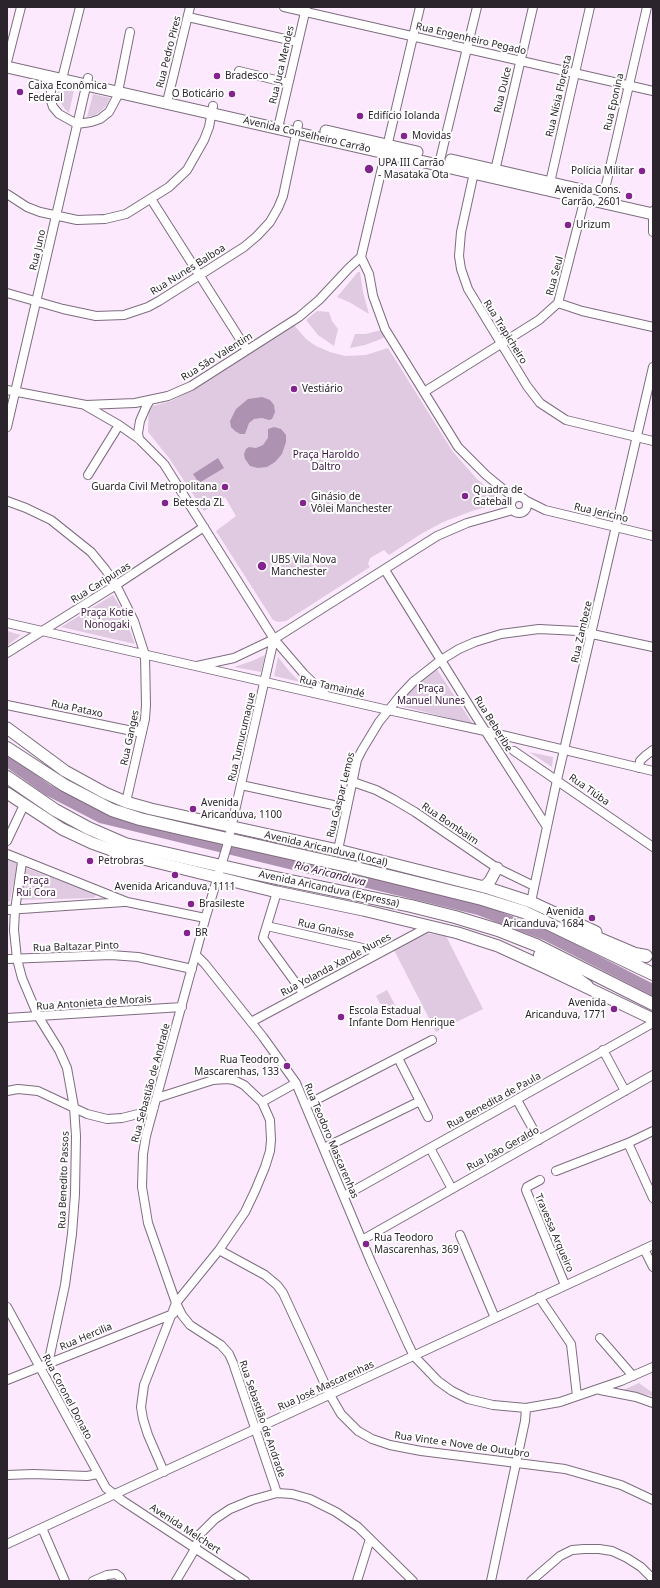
<!DOCTYPE html>
<html>
<head>
<meta charset="utf-8">
<style>
  body { margin:0 }
  #map { position:relative; width:660px; height:1588px; overflow:hidden; background:#fce9fe; font-family:"Noto Sans",sans-serif }
  canvas { display:block }
  .frame { position:absolute; inset:0; border:8px solid #2b242c; pointer-events:none }
</style>
</head>
<body>
<div id="map">
<canvas width="660" height="1588"></canvas>
<div class="frame"></div>
</div>
<script>
const ctx = document.querySelector('canvas').getContext('2d');
ctx.lineJoin = 'round';
function fillPath(path, color) { ctx.fillStyle = color; ctx.fill(path, 'evenodd'); }
const toPath = rows => new Path2D(rows.map(r => 'M' + r).join(''));
function strokePath(path, color, width, dash) { ctx.strokeStyle = color; ctx.lineWidth = width; ctx.lineCap = dash ? 'butt' : 'round'; ctx.setLineDash(dash || []); ctx.stroke(path); }
function drawText(font, color, halo, rows, align = 'center') {
  ctx.font = font + ' "Noto Sans",sans-serif'; ctx.lineWidth = 4; ctx.setLineDash([]); ctx.textBaseline = 'middle'; ctx.strokeStyle = halo; ctx.fillStyle = color; for (const [text, x, y, turn = 0] of rows) {
    ctx.save(); ctx.translate(x, y); ctx.rotate((+turn || 0) * Math.PI / 180); ctx.textAlign = isNaN(turn) ? turn : align; if (halo) ctx.strokeText(text, 0, 0); ctx.fillText(text, 0, 0); ctx.restore();
  }
}
const green = toPath([
  [58,86,74,90,69,113,64,108,59,100],
  [204,89,224,93,222,99,203,94],
  [93,94,110,98,106,106,101,111,95,115,87,117],
  [358,272,360,272,363,292,369,314,349,302,337,297],
  [317,311,329,312,332,321,338,329,334,346,318,335,306,320],
  [294,325,306,339,316,346,330,352,345,356,366,355,388,348,453,452,477,479,504,502,472,511,443,522,421,534,389,555,384,550,370,558,368,564,370,567,286,621,278,622,273,620,216,531,236,516,225,497,204,511,169,458,148,432,149,407,171,401,194,389],
  [381,330,385,337,381,339,365,345,350,348,355,334,366,334],
  [113,595,122,610,135,644,61,627],
  [7,631,21,635,7,646],
  [265,655,261,672,234,667,252,661],
  [278,657,290,672,300,682,274,676],
  [436,668,473,724,397,705,414,684],
  [529,752,553,757,552,767],
  [7,859,16,863,17,865,10,901,7,902],
  [26,868,96,894,95,897,93,898,20,900],
  [427,933,446,936,483,1009,436,1032,394,950],
  [387,990,399,1012,388,1018,376,996],
  [639,1383,653,1393,653,1396,623,1390]
]);
const water = toPath([
  [262,397,270,400,274,405,275,412,272,419,269,420,262,418,254,419,249,423,245,434,240,434,235,431,231,427,230,421,236,409,248,399],
  [274,427,281,429,286,435,286,442,282,454,275,462,267,467,258,468,250,466,245,459,244,454,246,449,249,447,256,448,263,445,268,438,268,429],
  [218,458,224,468,199,483,193,474]
]);
const river = toPath([
  [7,761,48,790,102,818,480,910,546,935,653,990]
]);
const minor = toPath([
  [284,7,653,91],
  [188,17,298,42],
  [7,62,21,7],
  [239,71,288,83],
  [53,77,50,98,53,107,59,114,77,124,91,122,100,119,109,112,117,97,130,32],
  [62,79,80,7],
  [167,102,190,7],
  [278,128,306,8],
  [439,164,477,7],
  [475,168,461,232,459,256,461,269,468,289,527,386,540,403,566,420,653,441],
  [494,175,533,7],
  [549,187,590,7],
  [7,194,27,207,40,212,77,220,105,219,126,214,169,187,187,170,204,140,209,127,213,106],
  [151,199,247,350],
  [602,202,647,7],
  [653,211,653,232],
  [361,257,369,274,373,296,385,329,458,447,486,475,514,498],
  [361,257,420,7],
  [7,293,63,309,96,316,124,315,148,307,159,301,244,247,257,236,270,222,278,208,283,196,298,125],
  [558,303,582,311,653,327],
  [7,390,86,405,135,403,168,396,191,386,299,317,319,300,349,268,361,257],
  [424,392,539,320,558,303,586,194],
  [86,406,119,425,139,439,164,464,274,639,304,674,327,696],
  [7,427,88,78],
  [139,439,138,433,140,421,146,407,150,400],
  [88,475,119,425],
  '511 505a8 8 0 1 1 16 0a8 8 0 1 1-16 0Z',
  [7,501,26,508,51,520,91,552,105,569,116,585,134,621,145,655,146,705,145,719,126,802],
  [527,501,545,510,653,536],
  [385,570,475,715,547,827],
  [7,623,388,710,485,731,653,771],
  [274,639,227,846,206,916,146,1136,143,1154,142,1187,148,1223,176,1303,182,1315,190,1325,221,1345,229,1354,233,1363,277,1493],
  [7,653,116,585,204,527],
  [197,666,234,658,274,639,437,536,467,523,513,510],
  [7,705,142,733],
  [514,751,653,847],
  [639,768,640,761,645,756,653,750],
  [353,782,376,790,393,799,415,812,497,868,534,886],
  [241,785,347,808],
  [7,841,24,805],
  [338,850,357,760,362,750,379,722,399,697,413,682,441,660,459,649,475,642,501,634,539,629,578,631,653,647],
  [7,854,127,902,205,918],
  [22,862,15,910,14,930,17,959,22,978,38,1016,59,1050,67,1068,74,1107,76,1136,75,1194,72,1234,65,1285,48,1364],
  [277,892,263,938,303,993],
  [531,902,557,780,653,367],
  [7,910,124,902],
  [267,926,380,952],
  [196,955,205,964,263,1037,296,1083,371,1262,408,1344,414,1356,438,1381,452,1391,468,1399,493,1405,526,1408,560,1402,621,1381,653,1367],
  [7,959,111,955,138,957,192,969],
  [7,1018,182,1007],
  [251,1022,430,926],
  [603,1050,625,1091],
  [398,1058,428,1117],
  [7,1091,18,1089,38,1091,87,1114,107,1119,122,1118,138,1114,154,1107],
  [157,1098,213,1080,227,1079,234,1080,244,1085,262,1102,270,1120,271,1140,270,1151,265,1167,255,1191,245,1212,219,1250,176,1303,144,1385,141,1407,143,1419,148,1435,164,1472],
  [517,1100,539,1140],
  [262,1102,296,1083],
  [306,1105,432,1040],
  [628,1143,653,1198],
  [324,1148,420,1101],
  [430,1148,452,1189],
  [556,1171,628,1143,653,1131],
  [540,1180,527,1187,526,1190,565,1285],
  [344,1196,653,1023],
  [460,1235,495,1318],
  [362,1240,653,1075],
  [644,1249,653,1267],
  [219,1250,265,1275,277,1285,283,1293,330,1395,341,1414,358,1431,372,1439,390,1445,421,1451,565,1469,621,1485,653,1500],
  [539,1297,571,1344,577,1396],
  [7,1307,106,1488,123,1501,245,1581],
  [600,1338,633,1376],
  [7,1380,173,1314],
  [600,1390,636,1397,653,1403],
  [7,1475,33,1474,87,1476,98,1474],
  [42,1528,65,1581],
  [7,1544,653,1245],
  [93,1581,107,1575,116,1574,120,1577,122,1581],
  [176,1581,195,1549,200,1534,215,1519,230,1509,252,1500,277,1493,292,1494,310,1499,336,1512,358,1527,413,1581],
  [357,1581,370,1539],
  [491,1581,525,1421,526,1408],
  [531,1581,560,1556,572,1550,584,1549,599,1549,612,1551,627,1558,641,1567,653,1579]
]);
const major = toPath([
  [7,67,653,214],
  [326,131,417,152],
  [451,160,582,190],
  [7,728,65,771,105,793,126,802,151,809,338,850,488,888,531,902,596,932],
  [7,793,62,829,92,843,123,854,277,892,363,910,458,933,498,946,544,967,653,1019],
  [484,887,490,881,497,868]
]);
const highway = toPath([
  [7,748,64,785,112,810,140,819,183,829,352,867,482,899,524,912,653,974],
  [7,777,55,810,88,828,125,844,252,873,411,906,455,917,498,930,536,945,653,1004],
  [576,929,635,954,646,956],
  [540,955,565,970,587,986]
]);
const markers = [
  [217,76,4,"#83238e"],
  [20,92,4,"#83238e"],
  [232,94,4,"#83238e"],
  [360,116,4,"#83238e"],
  [404,136,4,"#83238e"],
  [369,169,5,"#83238e"],
  [642,171,4,"#83238e"],
  [629,196,4,"#83238e"],
  [568,225,4,"#83238e"],
  [294,389,4,"#83238e"],
  [225,487,4,"#83238e"],
  [465,496,4,"#83238e"],
  [165,503,4,"#83238e"],
  [303,503,4,"#83238e"],
  [262,566,5,"#83238e"],
  [193,809,4,"#83238e"],
  [90,861,4,"#83238e"],
  [175,875,4,"#83238e"],
  [191,904,4,"#83238e"],
  [592,918,4,"#83238e"],
  [187,933,4,"#83238e"],
  [614,1009,4,"#83238e"],
  [341,1017,4,"#83238e"],
  [287,1066,4,"#83238e"],
  [366,1244,4,"#83238e"]
];
const streetNames = [
  ["Rua Engenheiro Pegado",471,39,13],
  ["Rua Pedro Pires",169,52,-76],
  ["Rua Juca Mendes",282,65,-77],
  ["Rua Dulce",503,90,-77],
  ["Rua Nísia Floresta",559,96,-77],
  ["Rua Eponina",614,102,-77],
  ["Avenida Conselheiro Carrão",307,135,13],
  ["Rua Juno",38,250,-77],
  ["Rua Nunes Balboa",188,270,-32],
  ["Rua Seul",555,276,-75],
  ["Rua Trapicheiro",505,332,58],
  ["Rua São Valentim",217,357,-32],
  ["Rua Jericino",601,513,13],
  ["Rua Caripunas",101,583,-32],
  ["Rua Zambeze",582,632,-77],
  ["Rua Tamaindé",332,687,13],
  ["Rua Pataxo",77,709,12],
  ["Rua Beberibe",493,724,58],
  ["Rua Tumucumaque",242,737,-77],
  ["Rua Ganges",130,738,-78],
  ["Rua Tiúba",589,790,35],
  ["Rua Gaspar Lemos",341,795,-76],
  ["Rua Bombaim",450,824,34],
  ["Avenida Aricanduva (Local)",326,849,13],
  ["Avenida Aricanduva (Expressa)",329,889,12],
  ["Rua Gnaisse",326,929,13],
  ["Rua Baltazar Pinto",76,947,-2],
  ["Rua Yolanda Xande Nunes",336,965,-28],
  ["Rua Antonieta de Morais",94,1003,-4],
  ["Rua Sebastião de Andrade",151,1083,-75],
  ["Rua Benedita de Paula",494,1101,-29],
  ["Rua Teodoro Mascarenhas",331,1141,67],
  ["Rua João Geraldo",503,1149,-29],
  ["Rua Benedito Passos",64,1180,-88],
  ["Travessa Arqueiro",554,1233,67],
  ["Rua Hercilia",86,1337,-23],
  ["Rua José Mascarenhas",326,1386,-25],
  ["Rua Coronel Donato",67,1397,62],
  ["Rua Sebastião de Andrade",262,1419,71],
  ["Rua Vinte e Nove de Outubro",462,1445,8],
  ["Avenida Melchert",185,1529,33]
];
const poiNames = [
  ["Bradesco",225,76],
  ["Caixa Econômica",28,86],
  ["Federal",28,98],
  ["O Boticário",224,94,"right"],
  ["Edifício Iolanda",368,116],
  ["Movidas",412,136],
  ["UPA III Carrão",378,163],
  ["- Masataka Ota",378,175],
  ["Polícia Militar",634,171,"right"],
  ["Avenida Cons.",621,190,"right"],
  ["Carrão, 2601",621,202,"right"],
  ["Urizum",576,225],
  ["Vestiário",302,389],
  ["Guarda Civil Metropolitana",217,487,"right"],
  ["Quadra de",473,490],
  ["Gateball",473,502],
  ["Ginásio de",311,497],
  ["Vôlei Manchester",311,509],
  ["Betesda ZL",173,503],
  ["UBS Vila Nova",271,560],
  ["Manchester",271,572],
  ["Avenida",201,803],
  ["Aricanduva, 1100",201,815],
  ["Petrobras",98,861],
  ["Avenida Aricanduva, 1111",175,887,"center"],
  ["Brasileste",199,904],
  ["Avenida",584,912,"right"],
  ["Aricanduva, 1684",584,924,"right"],
  ["BR",195,933],
  ["Avenida",606,1003,"right"],
  ["Aricanduva, 1771",606,1015,"right"],
  ["Escola Estadual",349,1011],
  ["Infante Dom Henrique",349,1023],
  ["Rua Teodoro",279,1060,"right"],
  ["Mascarenhas, 133",279,1072,"right"],
  ["Rua Teodoro",374,1238],
  ["Mascarenhas, 369",374,1250]
];
const parkNames = [
  ["Praça Haroldo",326,455],
  ["Daltro",326,467],
  ["Praça Kotie",107,613],
  ["Nonogaki",107,625],
  ["Praça",431,689],
  ["Manuel Nunes",431,701],
  ["Praça",36,881],
  ["Rui Cora",36,893]
];
const waterNames = [
  ["Rio Aricanduva",330,874,14]
];
fillPath(green, '#dfcae1');
fillPath(water, '#ae92b1');
strokePath(river, '#ae92b1', 11);
strokePath(minor, '#7e6d7f', 10);
strokePath(major, '#7e6d7f', 13);
strokePath(highway, '#7e6d7f', 14);
strokePath(minor, '#fff', 8);
strokePath(major, '#fff', 11);
strokePath(highway, '#fff', 12);
for (const [x, y, r, color] of markers) { const dot = new Path2D(); dot.arc(x, y, r, 0, 2 * Math.PI); ctx.fillStyle = color; ctx.fill(dot); strokePath(dot, '#fdfdfd', 1.5); }
drawText('10px', '#2b242c', '#fdfdfd', streetNames);
drawText('10px', '#2b242c', '#fdfdfd', poiNames, 'left');
drawText('10px', '#3c1741', '#fdfdfd', parkNames);
drawText('italic 11px', '#3c1741', '#fdfdfd', waterNames);
</script>
</body>
</html>
